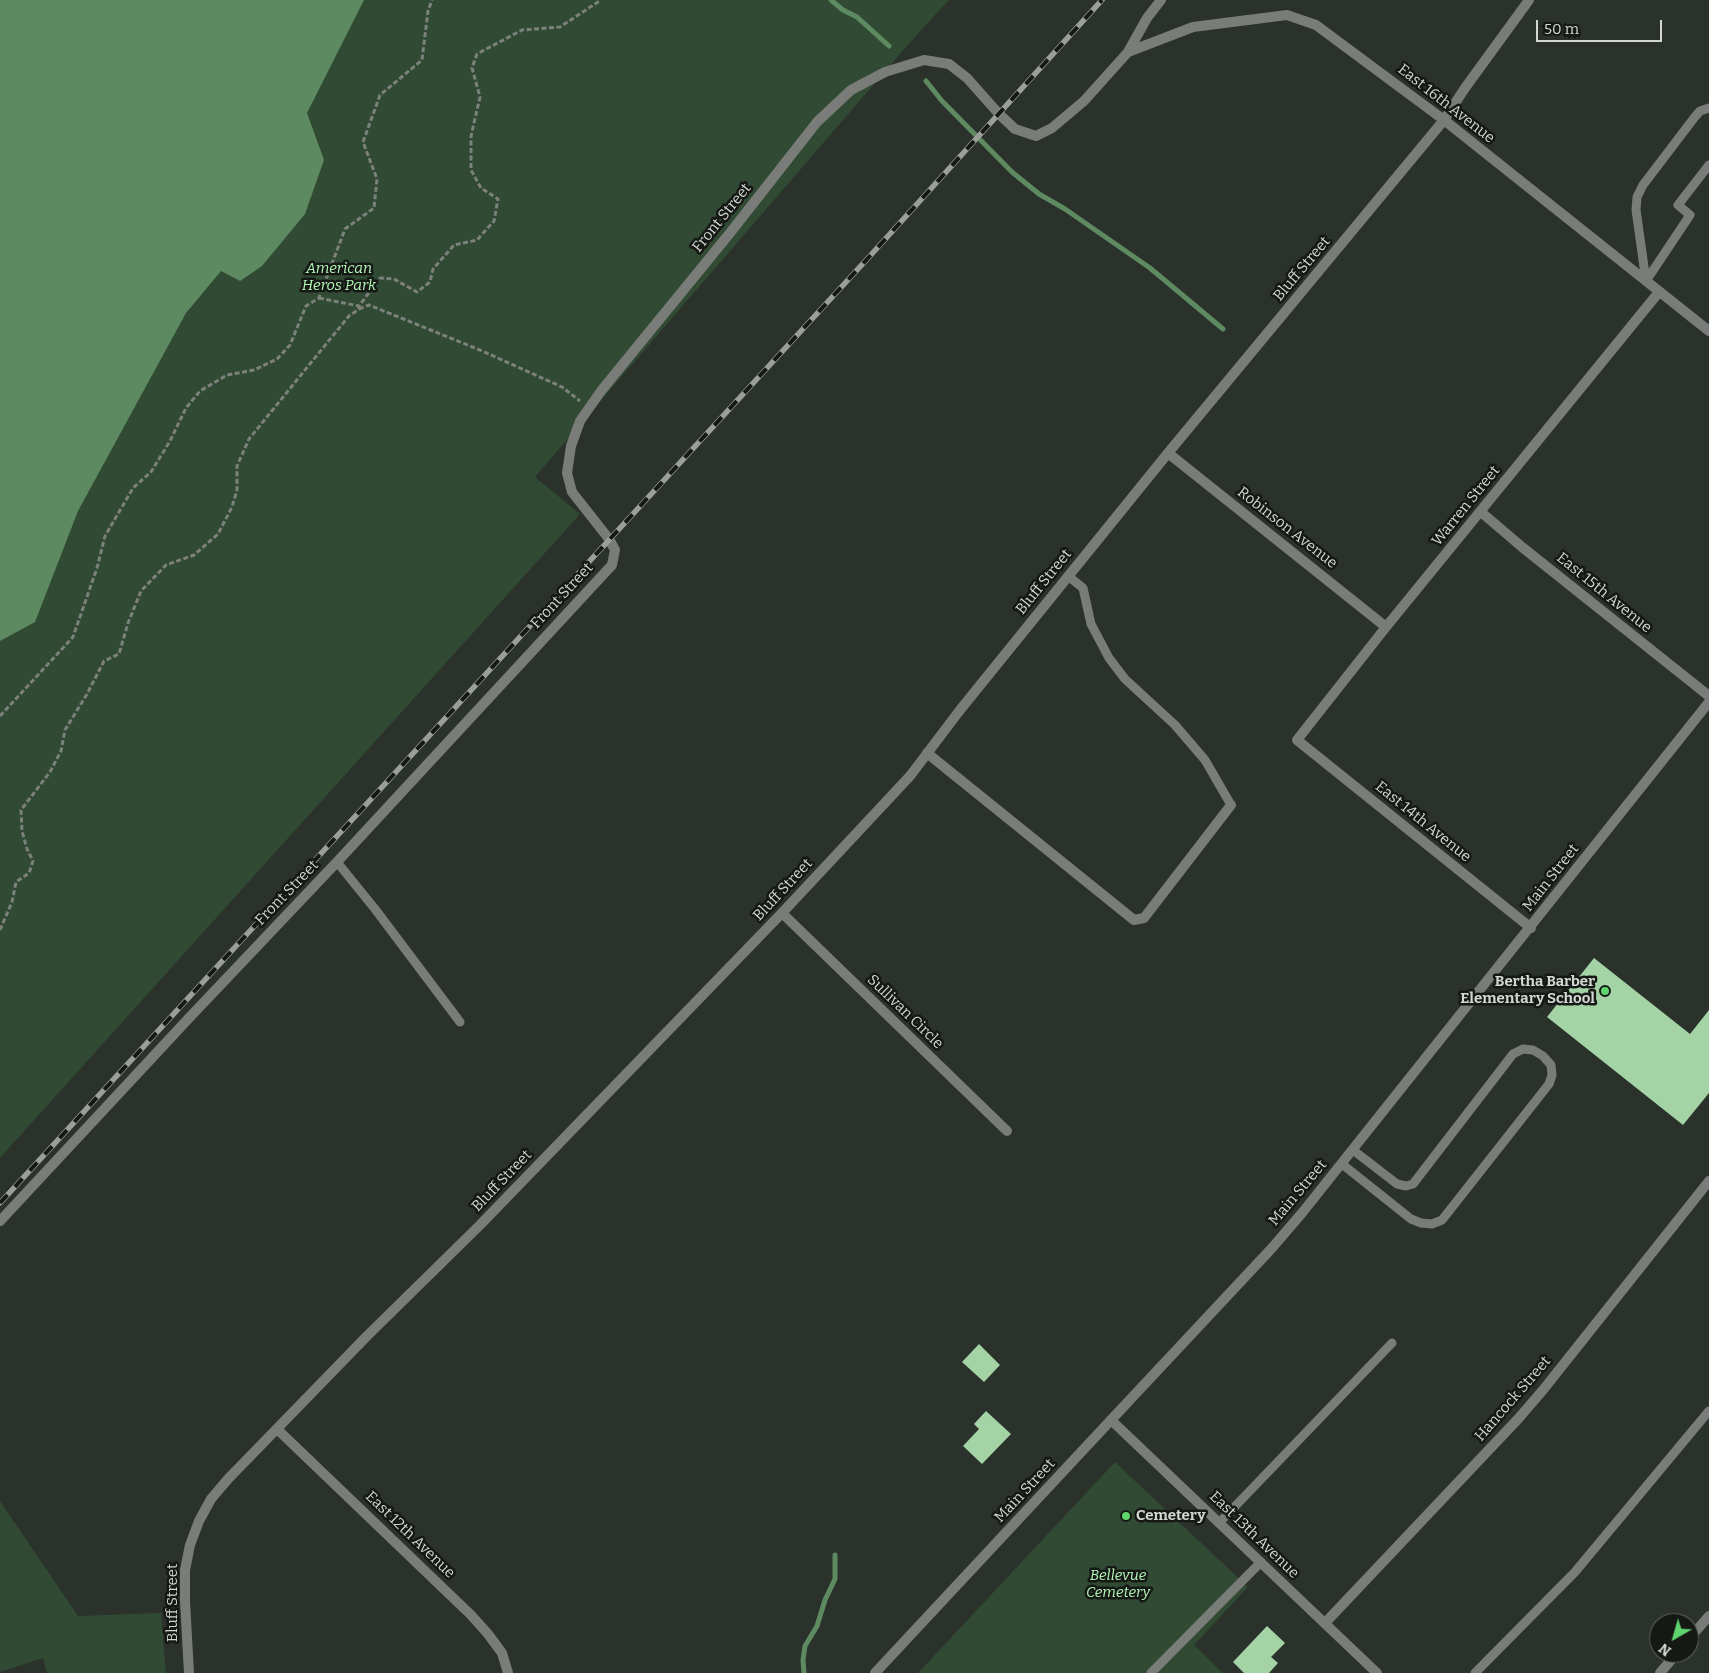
<!DOCTYPE html>
<html>
<head>
<meta charset="utf-8">
<style>
  body { margin:0 }
  #map { position:relative; width:1709px; height:1673px; overflow:hidden; background:#2b312b; font-family:Bitter,serif }
  canvas { display:block }
  .north { position:absolute; left:1649px; top:1613px; width:50px; height:50px; box-sizing:border-box; background:#151815; border:1px solid #616461; border-radius:50%; rotate:218deg; font-size:14px; font-weight:700; line-height:20px; text-align:center; color:#d3d7d3 }
  .north::after { content:''; display:block; margin:auto; width:18px; height:22px; background:#5ed56c; clip-path:polygon(50% 0,100% 100%,50% 72%,0 100%) }
  .scale { position:absolute; left:1536px; top:20px; width:126px; height:22px; box-sizing:border-box; border:2px solid #d3d7d3; border-top:0; padding-left:6px; font-size:15px; line-height:18px; white-space:nowrap; color:#d3d7d3; -webkit-text-stroke:4px #151815; paint-order:stroke }
</style>
</head>
<body>
<div id="map">
<canvas width="1709" height="1673"></canvas>
<div class="north">N</div>
<div class="scale">50 m</div>
</div>
<script>
const ctx = document.querySelector('canvas').getContext('2d');
ctx.lineJoin = 'round';
function fillPath(path, color) { ctx.fillStyle = color; ctx.fill(path, 'evenodd'); }
const toPath = rows => new Path2D(rows.map(r => 'M' + r).join(''));
function strokePath(path, color, width, dash) { ctx.strokeStyle = color; ctx.lineWidth = width; ctx.lineCap = dash ? 'butt' : 'round'; ctx.setLineDash(dash || []); ctx.stroke(path); }
function drawText(font, color, halo, rows, align = 'center') {
  ctx.font = font + ' Bitter,serif'; ctx.lineWidth = 5; ctx.setLineDash([]); ctx.textBaseline = 'middle'; ctx.strokeStyle = halo; ctx.fillStyle = color; for (const [text, x, y, turn = 0] of rows) {
    ctx.save(); ctx.translate(x, y); ctx.rotate((+turn || 0) * Math.PI / 180); ctx.textAlign = isNaN(turn) ? turn : align; if (halo) ctx.strokeText(text, 0, 0); ctx.fillText(text, 0, 0); ctx.restore();
  }
}
const green = toPath([
  [70,0,949,0,913,39,535,477,580,514,0,1158,0,356],
  [1115,1462,1248,1587,1194,1645,1223,1673,918,1673],
  [0,1501,78,1616,161,1613,166,1673,47,1673,43,1658,0,1672]
]);
const water = toPath([
  [0,0,364,0,307,113,324,160,305,214,262,266,240,281,221,271,186,313,78,511,35,622,0,641]
]);
const stream = toPath([
  [831,0,843,10,857,17,889,46],
  [926,81,942,101,1012,172,1039,194,1065,209,1150,268,1223,329],
  [804,1673,803,1660,805,1646,817,1626,825,1600,835,1579,835,1555]
]);
const building = toPath([
  [1594,958,1690,1034,1709,1010,1709,1093,1683,1125,1547,1017],
  [979,1344,1000,1365,984,1382,962,1362],
  [986,1411,1011,1434,982,1464,963,1446,979,1429,974,1424],
  [1267,1626,1285,1643,1271,1657,1278,1663,1269,1673,1244,1673,1233,1662]
]);
const path = toPath([
  [319,298,359,306],
  [359,309,369,305,480,350,562,387,580,401],
  [0,716,73,637,97,568,105,536,133,488,151,472,170,441,186,408,200,391,227,375,254,370,277,359,290,345,306,306,319,298,345,229,374,208,377,179,363,142,380,95,422,60,428,11,432,0],
  [0,930,12,902,16,882,29,873,33,861,27,849,22,831,21,810,50,772,61,751,65,730,87,694,104,661,119,654,128,623,141,591,166,565,194,555,218,534,232,507,237,490,237,466,249,439,331,338,349,316,359,309,359,306,380,278,394,279,417,292,430,282,433,269,454,245,477,240,494,221,498,199,481,188,471,170,471,136,480,97,472,68,477,54,522,30,560,27,601,0]
]);
const service = toPath([
  [1646,281,1636,210,1637,197,1643,185,1694,118,1700,111,1709,108],
  [1646,281,1690,215,1678,205,1709,165],
  [1068,576,1083,588,1091,624,1109,658,1125,679,1175,725,1205,760,1231,805],
  [337,862,375,909,460,1022],
  [1342,1164,1411,1219,1421,1223,1432,1224,1442,1220,1549,1084,1552,1075,1551,1065,1543,1056,1533,1050,1523,1049,1513,1054,1413,1184,1406,1186,1397,1184,1353,1150],
  [1219,1523,1392,1343],
  [1151,1673,1261,1562],
  [1475,1673,1575,1572,1709,1411]
]);
const minor = toPath([
  [1128,52,1193,27,1287,15,1316,25,1444,120,1709,331],
  [1168,453,1386,627],
  [1481,512,1522,547,1709,696],
  [927,753,1134,920,1144,918,1231,805],
  [782,913,1007,1131],
  [1531,928,1297,740,1386,627,1659,292],
  [0,1221,189,1018,337,862,612,565,615,550,609,539,572,492,567,473,571,446,580,421,601,391,730,233,817,122,851,90,885,72,924,60,949,64,967,78,999,114,1015,129,1036,136,1052,128,1084,101,1128,52,1147,18,1161,0],
  [277,1429,471,1615,488,1634,502,1653,508,1673],
  [1325,1623,1518,1419,1543,1390,1709,1181],
  [1689,1639,1709,1616],
  [189,1673,185,1601,185,1570,190,1545,199,1521,211,1499,228,1479,367,1336,480,1225,782,913,910,776,960,710,1168,453,1444,120,1465,88,1529,0],
  [875,1673,1111,1420],
  [1660,1673,1677,1653]
]);
const tertiary = toPath([
  [1377,1673,1111,1420,1272,1248,1302,1213,1709,702]
]);
const rail = toPath([
  [0,1203,869,257,1102,0]
]);
const markers = [
  [1605,991,5,"#5ed56c"],
  [1126,1516,5,"#5ed56c"]
];
const streetNames = [
  ["East 16th Avenue",1446,104,38],
  ["Front Street",722,218,-51],
  ["Bluff Street",1302,269,-50],
  ["Warren Street",1466,506,-51],
  ["Robinson Avenue",1287,528,38],
  ["Bluff Street",1044,582,-51],
  ["East 15th Avenue",1604,593,39],
  ["Front Street",562,596,-47],
  ["East 14th Avenue",1423,822,39],
  ["Main Street",1551,878,-52],
  ["Bluff Street",783,890,-47],
  ["Front Street",287,893,-46],
  ["Sullivan Circle",905,1012,44],
  ["Bluff Street",502,1181,-46],
  ["Main Street",1298,1193,-50],
  ["Hancock Street",1513,1399,-49],
  ["Main Street",1025,1491,-47],
  ["East 12th Avenue",410,1535,44],
  ["East 13th Avenue",1254,1535,44],
  ["Bluff Street",173,1603,-90]
];
const parkNames = [
  ["American",339,269],
  ["Heros Park",339,286],
  ["Bellevue",1118,1576],
  ["Cemetery",1118,1593]
];
const poiNames = [
  ["Bertha Barber",1595,982],
  ["Elementary School",1595,999],
  ["Cemetery",1136,1516,"left"]
];
fillPath(green, '#314a33');
fillPath(water, '#5d8a60');
strokePath(stream, '#5d8a60', 5);
fillPath(building, '#a4d4a6');
strokePath(path, '#7c817c', 3, [5, 2.5]);
strokePath(service, '#797c79', 9);
strokePath(minor, '#797c79', 10);
strokePath(tertiary, '#797c79', 10);
strokePath(rail, '#9a9f9a', 5.5);
strokePath(rail, '#151815', 4, [11]);
for (const [x, y, r, color] of markers) { const dot = new Path2D(); dot.arc(x, y, r, 0, 2 * Math.PI); ctx.fillStyle = color; ctx.fill(dot); strokePath(dot, '#151815', 2); }
drawText('15px', '#d3d7d3', '#151815', streetNames);
drawText('italic 15px', '#b2f7b6', '#151815', parkNames);
drawText('bold 15px', '#d3d7d3', '#151815', poiNames, 'right');
</script>
</body>
</html>
